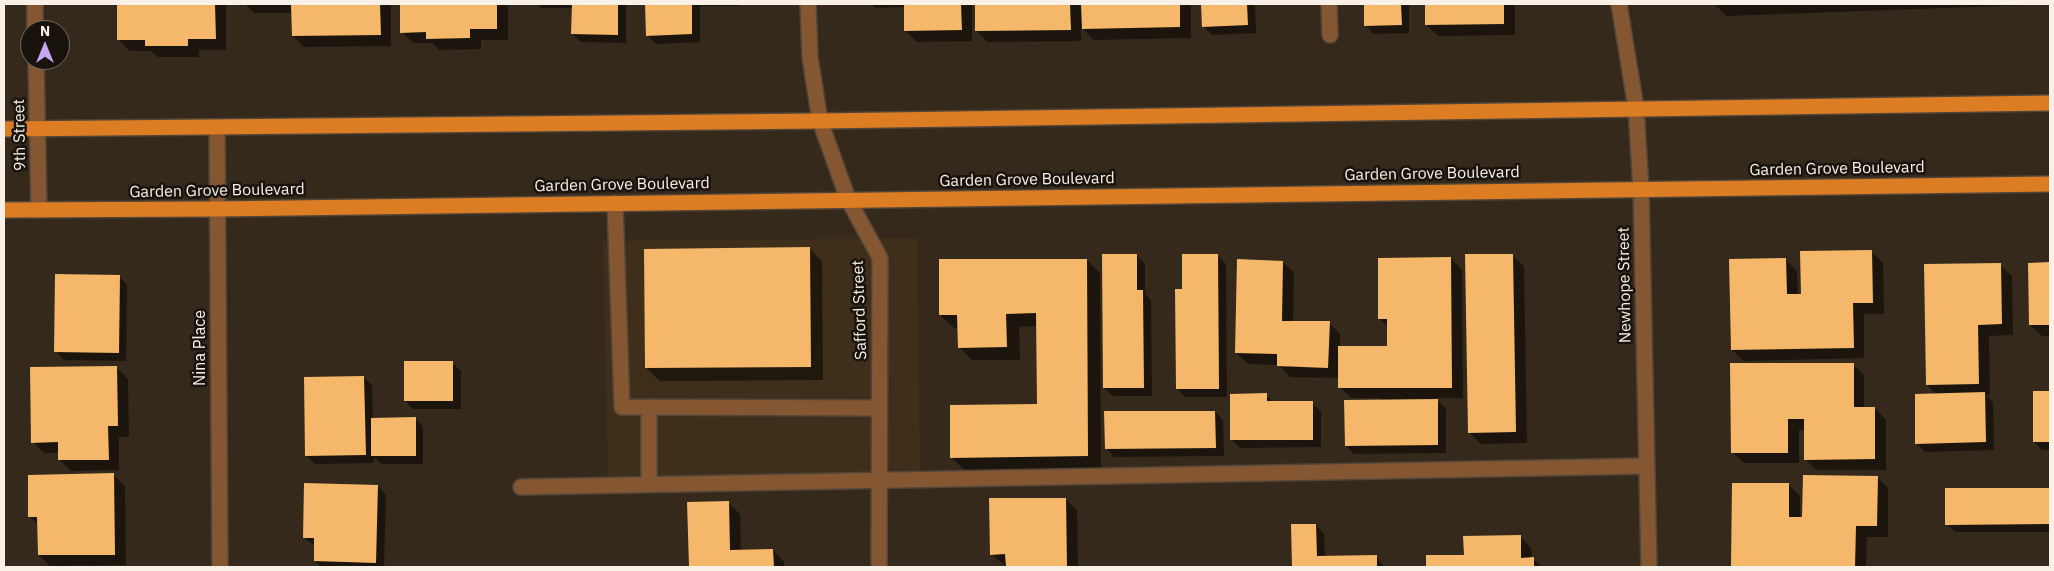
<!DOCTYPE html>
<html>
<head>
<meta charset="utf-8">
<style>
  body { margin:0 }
  #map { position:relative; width:2054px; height:571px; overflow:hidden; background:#35291b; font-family:"IBM Plex Sans",sans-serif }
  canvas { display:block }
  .frame { position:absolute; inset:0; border:5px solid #f9f1e8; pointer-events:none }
  .north { position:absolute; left:20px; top:20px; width:50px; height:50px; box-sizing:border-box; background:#18130c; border:1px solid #726c64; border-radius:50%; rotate:0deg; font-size:14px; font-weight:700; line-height:20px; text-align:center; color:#f9f1e8 }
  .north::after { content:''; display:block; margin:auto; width:18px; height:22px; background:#c6a6f0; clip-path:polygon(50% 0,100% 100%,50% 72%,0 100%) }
</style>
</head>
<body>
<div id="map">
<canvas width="2054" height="571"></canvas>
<div class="frame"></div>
<div class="north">N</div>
</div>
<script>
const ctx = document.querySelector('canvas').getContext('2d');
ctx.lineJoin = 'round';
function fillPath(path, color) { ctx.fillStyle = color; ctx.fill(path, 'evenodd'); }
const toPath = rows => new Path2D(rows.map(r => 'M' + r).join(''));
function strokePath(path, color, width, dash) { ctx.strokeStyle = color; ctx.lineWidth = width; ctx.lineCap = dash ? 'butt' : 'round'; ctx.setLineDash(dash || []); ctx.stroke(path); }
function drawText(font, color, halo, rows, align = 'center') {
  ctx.font = font + ' "IBM Plex Sans",sans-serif'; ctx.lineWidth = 5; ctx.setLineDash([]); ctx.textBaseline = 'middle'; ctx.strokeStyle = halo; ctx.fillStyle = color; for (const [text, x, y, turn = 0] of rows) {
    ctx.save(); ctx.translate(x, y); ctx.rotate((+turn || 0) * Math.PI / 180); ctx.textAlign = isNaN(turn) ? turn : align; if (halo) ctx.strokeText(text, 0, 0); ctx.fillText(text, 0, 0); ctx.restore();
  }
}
const built = toPath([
  [917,238,920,481,608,485,603,241]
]);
const shadow = toPath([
  [118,4,226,4,226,50,199,50,199,57,158,57,151,51,130,51,119,40],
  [245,4,391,4,391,46,304,47,293,36,293,13,254,13],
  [401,4,508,4,508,40,481,40,481,49,439,50,432,43,413,43,402,32],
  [537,4,626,4,626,43,581,42,572,34,573,8,541,8],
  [647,4,739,4,739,6,700,6,700,42,656,44,647,35],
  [871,4,972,4,972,41,917,42,905,31,905,7,875,8],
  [976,4,1191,4,1191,38,1094,40,1081,27,1081,41,988,42,976,31],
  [1202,4,1255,4,1256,33,1212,35,1203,26],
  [1365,4,1409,4,1409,33,1374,34,1365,25],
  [1426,4,1515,4,1515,35,1438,36,1426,25],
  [1714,4,2027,4,2027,5,1727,16],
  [809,248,822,261,823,380,660,381,646,368],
  [1871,251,1883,263,1884,314,1864,314,1864,358,1744,361,1732,350,1786,260,1797,271,1798,296,1802,296],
  [1217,255,1226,264,1227,397,1185,397,1177,388],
  [1512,255,1524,266,1527,443,1481,444,1470,433],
  [1137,256,1145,264,1145,294,1151,300,1152,396,1113,396,1104,388],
  [1451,258,1462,270,1463,398,1435,398,1446,409,1446,453,1354,454,1346,446,1381,398,1351,398,1340,387,1340,378,1290,377,1279,365,1248,364,1236,353,1283,262,1294,273,1293,322,1329,323,1340,334,1340,348,1389,348,1389,328,1379,318],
  [1087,260,1100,273,1101,469,965,470,951,457,1038,405,1038,326,1019,327,1020,360,972,360,959,347,959,328,954,328,940,315],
  [2029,264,2050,264,2050,336,2042,336,2030,325],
  [2000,265,2012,276,2013,335,1989,336,1990,395,1986,395,1993,402,1994,450,1925,452,1916,443,1937,395,1927,385],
  [119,276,127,285,126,361,64,360,56,351],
  [452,363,461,371,461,409,413,409,405,401],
  [1853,364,1864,375,1864,408,1875,408,1886,420,1886,470,1816,470,1805,459,1805,430,1799,430,1799,463,1744,463,1732,452],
  [117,368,128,379,129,437,119,437,119,470,71,471,60,460,60,453,44,453,33,442],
  [363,377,372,385,373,419,415,418,423,427,423,464,381,464,374,457,374,463,315,464,307,456],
  [2034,392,2050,392,2050,450,2042,450,2034,442],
  [1266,395,1274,403,1312,403,1321,411,1321,447,1240,448,1232,440],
  [1215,412,1223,420,1224,456,1114,457,1106,448],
  [113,475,125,486,126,565,50,566,39,555,38,525,29,516],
  [1877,477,1888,488,1888,537,1867,537,1866,567,1733,566,1789,485,1800,496,1800,518,1804,518],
  [378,486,386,495,384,567,321,567,315,561,315,546,304,538],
  [2050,489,2050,532,1955,532,1947,524,1947,490],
  [1065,499,1077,510,1078,567,1007,567,991,554],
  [689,503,729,503,740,514,741,551,773,550,784,562,784,567,690,567],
  [1293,525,1316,525,1324,534,1325,557,1376,556,1384,567,1293,567],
  [1520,536,1531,548,1532,558,1542,567,1427,567,1427,556,1465,556]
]);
const building = toPath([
  [117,4,215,4,216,39,188,39,188,46,145,46,145,40,117,40],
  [291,4,380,4,381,35,292,36],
  [400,4,497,4,497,29,470,29,470,38,426,39,426,32,400,33],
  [572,4,618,4,618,35,571,34],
  [645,4,692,4,692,34,646,36],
  [904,4,961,4,962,30,904,31],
  [975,4,1070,4,1071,30,975,31],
  [1081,4,1180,4,1180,27,1082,29],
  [1201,4,1247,4,1248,25,1202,27],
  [1364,4,1401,4,1402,25,1364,26],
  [1425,4,1504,4,1504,24,1425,25],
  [810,247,811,367,645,368,644,249],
  [1872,250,1873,303,1853,303,1854,348,1731,350,1729,259,1786,258,1787,294,1801,294,1800,251],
  [1102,254,1137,254,1137,290,1143,290,1144,388,1103,388],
  [1182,254,1218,254,1219,389,1176,389,1175,289,1182,289],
  [1465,254,1513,254,1516,432,1468,433],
  [1451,257,1452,388,1338,388,1338,346,1387,346,1387,319,1378,319,1378,258],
  [939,259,1087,259,1088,456,950,458,950,405,1037,404,1036,313,1006,314,1007,347,958,348,957,315,939,315],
  [1237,259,1283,261,1282,321,1330,321,1328,368,1277,366,1277,354,1235,353],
  [2050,262,2050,325,2029,325,2028,263],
  [2001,263,2002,324,1978,325,1979,384,1926,385,1924,264],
  [55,274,120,275,119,353,54,352],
  [404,361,453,361,453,401,404,401],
  [1730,363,1854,363,1854,407,1875,407,1875,459,1804,460,1804,419,1788,419,1788,453,1731,453],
  [117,366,118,426,108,426,109,460,58,460,58,442,31,443,30,367],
  [364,376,366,455,305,456,304,377],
  [2033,391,2050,391,2050,442,2033,442],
  [1985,392,1986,442,1915,444,1915,394],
  [1267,393,1267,401,1313,401,1313,440,1230,440,1230,394],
  [1438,399,1438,445,1345,446,1344,400],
  [1104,411,1215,411,1216,448,1105,449],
  [416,417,416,456,371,456,371,418],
  [114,473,115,555,38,555,37,517,28,517,28,475],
  [1803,475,1878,476,1877,526,1856,526,1855,567,1731,566,1732,483,1789,483,1789,517,1802,517],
  [304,483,378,485,376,563,314,561,314,538,303,538],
  [1945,488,2050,488,2050,524,1945,525],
  [989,498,1066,498,1067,567,1006,567,1005,554,990,555],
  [729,501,730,550,773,549,774,567,689,567,687,502],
  [1291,524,1316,524,1317,556,1377,555,1377,567,1292,567],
  [1521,535,1521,558,1534,557,1534,567,1426,567,1426,555,1464,555,1463,536]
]);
const minor = toPath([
  [35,4,35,30],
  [808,4,810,57,820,121,848,199,880,258,879,567],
  [1329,4,1330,35],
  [1619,4,1636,108,1641,189,1649,567],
  [36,60,39,210],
  [217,128,220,567],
  [615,203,622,407,880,408],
  [649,407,649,485],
  [521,487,1647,466]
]);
const major = toPath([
  [4,129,820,121,2050,103],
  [4,210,217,209,2050,184]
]);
const streetNames = [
  ["9th Street",20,135,-91],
  ["Garden Grove Boulevard",1837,169,-1],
  ["Garden Grove Boulevard",1432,174,-1],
  ["Garden Grove Boulevard",1027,180,-1],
  ["Garden Grove Boulevard",622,185,-1],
  ["Garden Grove Boulevard",217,191,-1],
  ["Newhope Street",1625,285,-91],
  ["Safford Street",860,310,-92],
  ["Nina Place",200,348,-90]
];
fillPath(built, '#3e2e1a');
fillPath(shadow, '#0007');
fillPath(building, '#f5b86b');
strokePath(minor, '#504538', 18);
strokePath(major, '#504538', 18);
strokePath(minor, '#845632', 15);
strokePath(major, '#dc7c23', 15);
drawText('16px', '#f9f1e8', '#18130c', streetNames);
</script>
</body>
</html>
